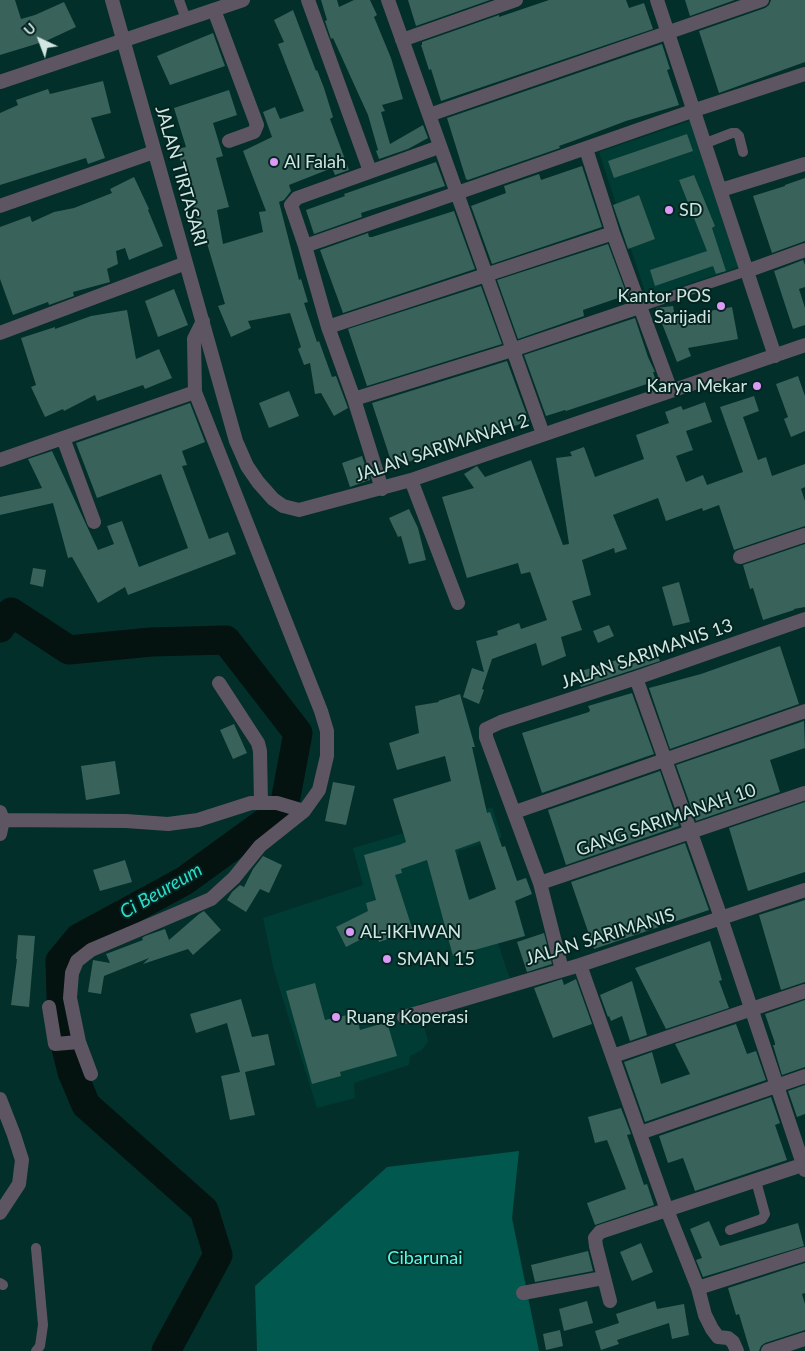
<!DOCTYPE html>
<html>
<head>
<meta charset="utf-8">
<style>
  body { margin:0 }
  #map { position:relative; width:805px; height:1351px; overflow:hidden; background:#022f2a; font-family:Lato,sans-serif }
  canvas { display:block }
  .north { position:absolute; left:15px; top:15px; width:50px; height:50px; -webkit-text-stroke:4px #042420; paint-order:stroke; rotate:317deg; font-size:14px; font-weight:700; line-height:20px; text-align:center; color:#d1e6e2 }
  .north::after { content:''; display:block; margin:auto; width:18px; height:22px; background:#d1e6e2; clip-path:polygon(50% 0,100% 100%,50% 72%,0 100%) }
</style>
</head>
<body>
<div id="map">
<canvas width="805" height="1351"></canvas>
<div class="north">U</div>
</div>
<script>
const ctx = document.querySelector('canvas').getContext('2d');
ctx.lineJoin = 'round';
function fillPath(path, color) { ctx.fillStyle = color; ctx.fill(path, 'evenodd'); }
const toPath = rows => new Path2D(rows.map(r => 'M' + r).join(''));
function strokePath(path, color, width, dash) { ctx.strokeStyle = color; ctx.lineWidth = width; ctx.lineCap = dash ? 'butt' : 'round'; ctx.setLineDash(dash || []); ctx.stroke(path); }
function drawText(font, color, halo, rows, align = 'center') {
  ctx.font = font + ' Lato,sans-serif'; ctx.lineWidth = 4; ctx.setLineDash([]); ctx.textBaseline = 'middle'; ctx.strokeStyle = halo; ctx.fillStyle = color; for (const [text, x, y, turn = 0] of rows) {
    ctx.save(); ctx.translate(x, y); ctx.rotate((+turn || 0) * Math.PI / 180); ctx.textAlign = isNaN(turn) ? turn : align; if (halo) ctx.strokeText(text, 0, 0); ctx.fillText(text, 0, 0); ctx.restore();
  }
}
const built = toPath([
  [690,121,739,267,647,298,599,152],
  [492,807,502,837,459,851,453,880,467,893,498,943,510,979,419,1004,428,1042,422,1050,410,1056,409,1065,354,1083,355,1098,317,1108,274,971,263,918,363,885,353,848]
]);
const green = toPath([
  [519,1151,512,1218,539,1351,257,1351,255,1286,387,1167]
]);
const river = toPath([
  [0,628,11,612,69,650,151,642,226,640,298,733,285,802,278,813,184,881,79,938,60,961,62,1031,72,1072,86,1105,204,1210,218,1255,166,1351]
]);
const building = toPath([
  [0,0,15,0,21,19,35,15,64,2,76,27,46,41,0,55],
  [321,0,337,0,339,7,354,0,370,0,377,15,374,17,391,58,403,99,382,105,385,111,381,112,390,144,423,125,428,138,408,149,379,159,376,151,378,150,368,115,333,38,331,39,325,21,327,20],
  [408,0,490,0,416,26],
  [549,0,626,0,629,8,644,3,653,29,441,101,431,69,429,70,421,45,422,45,422,42,499,15,499,17],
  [685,0,735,0,690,16],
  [771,0,805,0,805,62,719,93,699,31,765,8,769,5],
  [293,10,316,71,317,70,324,88,333,117,330,119,349,170,335,175,332,168,289,185,291,191,284,200,279,202,299,280,301,279,308,302,304,303,317,342,319,341,332,377,336,376,348,408,334,416,321,393,315,394,310,363,304,365,298,349,301,347,290,313,248,321,251,328,231,337,218,306,225,304,206,240,197,242,194,226,198,225,188,186,177,149,186,147,174,108,229,90,237,115,213,123,223,156,216,158,229,207,217,210,223,244,263,232,259,212,266,211,243,151,272,137,263,112,275,107,280,119,304,111,278,44,284,42,274,20],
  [213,33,225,66,170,85,157,56],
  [662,44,670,69,667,70,679,105,626,121,573,141,559,146,560,148,468,180,466,179,447,118],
  [103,81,111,113,91,118,105,158,88,164,86,158,0,185,0,113,18,105,16,100,48,89,50,94],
  [687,134,693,151,614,178,608,161],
  [436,162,445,186,361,213,362,217,314,234,306,210,345,196,344,194],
  [582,166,602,227,492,264,471,206,506,193,504,186,539,174,541,180],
  [694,175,715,226,712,228,726,271,716,274,713,266,655,286,650,270,707,251,679,180],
  [134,177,149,209,148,210,163,246,129,260,125,248,116,251,118,264,107,269,110,282,73,292,74,296,49,305,48,302,13,315,0,279,0,227,30,216,32,222,54,212,74,208,112,193,110,189],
  [805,178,805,241,772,253,753,196,785,186,785,185],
  [639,195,655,239,628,249,613,205],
  [454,211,475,269,343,313,320,250,368,233,369,237,372,237],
  [608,244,627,295,583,310,584,316,518,339,497,280],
  [803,260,805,265,805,287,799,289,805,308,805,325,793,329,774,271],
  [481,286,502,344,367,386,348,329],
  [174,289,188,325,158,337,145,301],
  [673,306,675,317,732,307,738,339,688,348,691,356,677,362,656,308],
  [127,310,136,359,159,349,172,378,145,389,143,385,97,401,95,395,64,411,63,409,45,417,31,387,36,385,21,338,55,327,55,329,91,316],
  [635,318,648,357,655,372,653,372,656,381,566,411,565,410,546,416,524,355],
  [507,361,529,421,393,467,372,403],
  [798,376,805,396,805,431,791,437,784,419,788,417,776,384],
  [289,391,299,416,269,428,259,403],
  [754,396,759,411,743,417,758,460,766,457,772,476,805,464,805,487,801,489,805,501,805,526,734,550,719,505,703,511,702,508,666,521,658,498,613,515,627,549,615,553,614,548,582,560,591,595,572,601,582,630,561,637,566,656,542,666,536,643,492,659,482,689,484,690,479,704,463,697,472,668,484,672,476,641,498,635,497,631,519,623,521,629,547,620,530,572,521,574,518,563,467,578,442,497,474,488,464,474,477,466,485,477,531,460,563,545,569,544,556,458,572,456,570,452,584,447,595,477,644,459,636,435,669,423,665,412,681,406,683,410,705,402,712,422,686,431,693,450,676,456,686,482,703,475,707,485,743,472,720,407],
  [190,403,205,442,182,451,187,465,182,466,209,539,228,532,236,554,128,595,125,587,98,603,72,557,68,558,53,503,0,515,0,497,42,488,28,459,52,451,98,550,114,544,107,526,122,521,139,567,188,548,161,474,97,498,76,443],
  [362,456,370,480,350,487,342,463],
  [409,509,418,528,426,560,409,564,401,536,398,537,389,518],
  [805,544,805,607,794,609,794,610,763,620,753,588,750,589,743,565],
  [33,568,46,570,43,587,30,584],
  [679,582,690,622,673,626,662,587],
  [609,625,614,636,598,643,593,631],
  [780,646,799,704,670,749,649,688,701,674],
  [657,654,660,661,581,687,575,673,626,657,627,662],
  [632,693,654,754,542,793,522,733,589,712,590,710,588,706],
  [460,694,475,747,472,747,487,813,490,812,502,847,505,846,517,881,526,878,532,894,515,901,525,936,453,956,427,860,401,869,402,873,395,875,413,931,379,942,375,932,346,947,336,927,368,911,366,903,376,900,364,855,399,845,406,842,393,799,451,781,445,756,397,770,389,743,419,733,415,706,439,702,438,701],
  [480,841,496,889,469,900,455,850],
  [804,721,805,748,770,760,780,792,696,821,676,765],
  [234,724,247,753,233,759,220,730],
  [115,761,120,794,86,800,81,766],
  [660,771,679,826,566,865,548,810],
  [333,782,355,786,346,825,325,821],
  [805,802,805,872,748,891,729,828],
  [685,843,709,910,594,949,571,882],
  [263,856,282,865,269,893,260,889,246,912,227,900,232,892,240,885,244,887,253,869],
  [125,860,132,882,100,891,93,870],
  [805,900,805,982,781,990,759,915],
  [204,911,221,930,193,955,188,949,143,964,149,958,104,976,101,994,88,992,93,960,110,963,106,954,143,940,142,938,145,936,165,929,169,940,199,914],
  [544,933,552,964,527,972,517,942],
  [18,935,35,936,29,1007,11,1005,17,959,16,959],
  [710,941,722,980,719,981,729,1008,666,1029,635,968],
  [562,979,564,985,576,979,592,1024,553,1038,534,988],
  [632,981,647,1035,630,1041,622,1016,611,1021,609,1016,608,1017,600,995],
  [315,983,325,1020,356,1013,360,1030,387,1022,397,1056,340,1072,341,1076,312,1084,286,991],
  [241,999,252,1037,268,1034,275,1065,245,1072,255,1115,230,1120,221,1076,240,1072,227,1023,196,1033,190,1014],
  [805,1000,805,1067,782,1075,773,1045,775,1045,775,1043,765,1014],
  [736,1024,747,1054,756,1051,766,1080,645,1122,624,1062,652,1052,661,1084,690,1074,675,1044],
  [805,1085,805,1114,797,1117,788,1091],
  [771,1097,780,1123,775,1125,787,1160,695,1191,683,1158,668,1163,659,1136],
  [621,1108,631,1134,627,1135,644,1185,647,1184,654,1205,595,1225,587,1203,626,1189,607,1140,595,1143,588,1117],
  [709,1221,720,1246,798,1223,804,1246,703,1277,696,1260,702,1258,690,1229],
  [641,1243,653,1272,632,1281,620,1252],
  [588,1251,593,1271,535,1282,531,1265],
  [805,1263,805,1293,802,1294,805,1304,805,1330,765,1343,761,1346,759,1351,750,1351,739,1314,736,1315,728,1288],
  [587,1301,593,1323,564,1331,559,1309],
  [655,1301,657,1309,684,1304,689,1335,672,1339,669,1323,617,1340,619,1344,601,1350,595,1331,619,1323,616,1314],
  [560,1330,563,1346,546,1350,543,1334]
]);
const service = toPath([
  [179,0,186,19],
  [706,143,732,133,736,133,739,136,743,152],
  [639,307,747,271],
  [730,1230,762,1219,765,1214,756,1181],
  [0,1283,3,1285],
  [36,1351,40,1346,43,1325,36,1248]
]);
const minor = toPath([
  [112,0,236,441,247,466,258,482,273,499,283,506,299,510,411,480,805,345],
  [308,0,370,171],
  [388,0,543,434],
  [657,0,775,356],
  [214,10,257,125,254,132,229,141],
  [402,40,516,0],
  [429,115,762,0],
  [586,149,613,233,671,391],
  [721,190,805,164],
  [0,206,154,152],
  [305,246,695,110,805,74],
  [747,271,805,250],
  [328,327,613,233],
  [0,333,186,263],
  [354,399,512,350,639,307],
  [63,438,94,522],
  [0,460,195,392],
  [411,480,458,603],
  [382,489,354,399,328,327,305,246,291,205,297,198,439,147],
  [740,557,805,535],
  [636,678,718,909,805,1170],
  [219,683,258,743,260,751,261,803],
  [515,812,805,711],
  [3,820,126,821,168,824,198,820,251,803,277,803,304,811],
  [0,834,3,820,0,812],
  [540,883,805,793],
  [580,965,667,1210,698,1288,705,1315,712,1329,718,1337,728,1338,733,1342,737,1351],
  [562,970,540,883,486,737,486,729,501,722,636,678,805,619],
  [49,1007,55,1044,79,1042],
  [404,1017,580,965,805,890],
  [613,1056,805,991],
  [91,1074,79,1042,70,998,72,973,77,961,91,950,211,899,234,878,260,846,304,811,319,790,327,756,327,731,321,711,195,392,194,339,203,321],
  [0,1099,14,1135,22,1160,19,1184,0,1213],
  [640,1133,805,1076],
  [698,1288,805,1254],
  [523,1293,603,1278],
  [610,1301,596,1246,595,1238,600,1232,805,1164],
  [768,1351,805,1339]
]);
const tertiary = toPath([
  [0,82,243,0]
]);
const markers = [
  [274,162,5,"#da9af6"],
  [669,210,5,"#da9af6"],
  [721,306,5,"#da9af6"],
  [757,386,5,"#da9af6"],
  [350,932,5,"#da9af6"],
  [387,959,5,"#da9af6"],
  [336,1017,5,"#da9af6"]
];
const poiNames = [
  ["Al Falah",284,162],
  ["SD",679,210],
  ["Kantor POS",711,296,"right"],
  ["Sarijadi",711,317,"right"],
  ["Karya Mekar",747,386,"right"],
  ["AL-IKHWAN",360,932],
  ["SMAN 15",397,959],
  ["Ruang Koperasi",346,1017]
];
const streetNames = [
  ["JALAN TIRTASARI",181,176,74],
  ["JALAN SARIMANAH 2",442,448,-18],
  ["JALAN SARIMANIS 13",647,654,-19],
  ["GANG SARIMANAH 10",666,820,-19],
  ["JALAN SARIMANIS",600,937,-17]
];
const parkNames = [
  ["Cibarunai",425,1258]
];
const waterNames = [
  ["Ci Beureum",161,891,-30]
];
fillPath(built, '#003b34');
fillPath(green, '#00584f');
strokePath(river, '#041210', 29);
fillPath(building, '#39625b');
strokePath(service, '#5d5561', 10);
strokePath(minor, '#5d5561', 14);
strokePath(tertiary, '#5d5561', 14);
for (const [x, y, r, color] of markers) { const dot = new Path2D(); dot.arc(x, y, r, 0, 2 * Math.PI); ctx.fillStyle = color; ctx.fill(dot); strokePath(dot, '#042420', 2); }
drawText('18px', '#d1e6e2', '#042420', poiNames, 'left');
drawText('18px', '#d1e6e2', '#042420', streetNames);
drawText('18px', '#5afae5', '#042420', parkNames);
drawText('italic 19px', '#2ddcc8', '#042420', waterNames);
</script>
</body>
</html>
